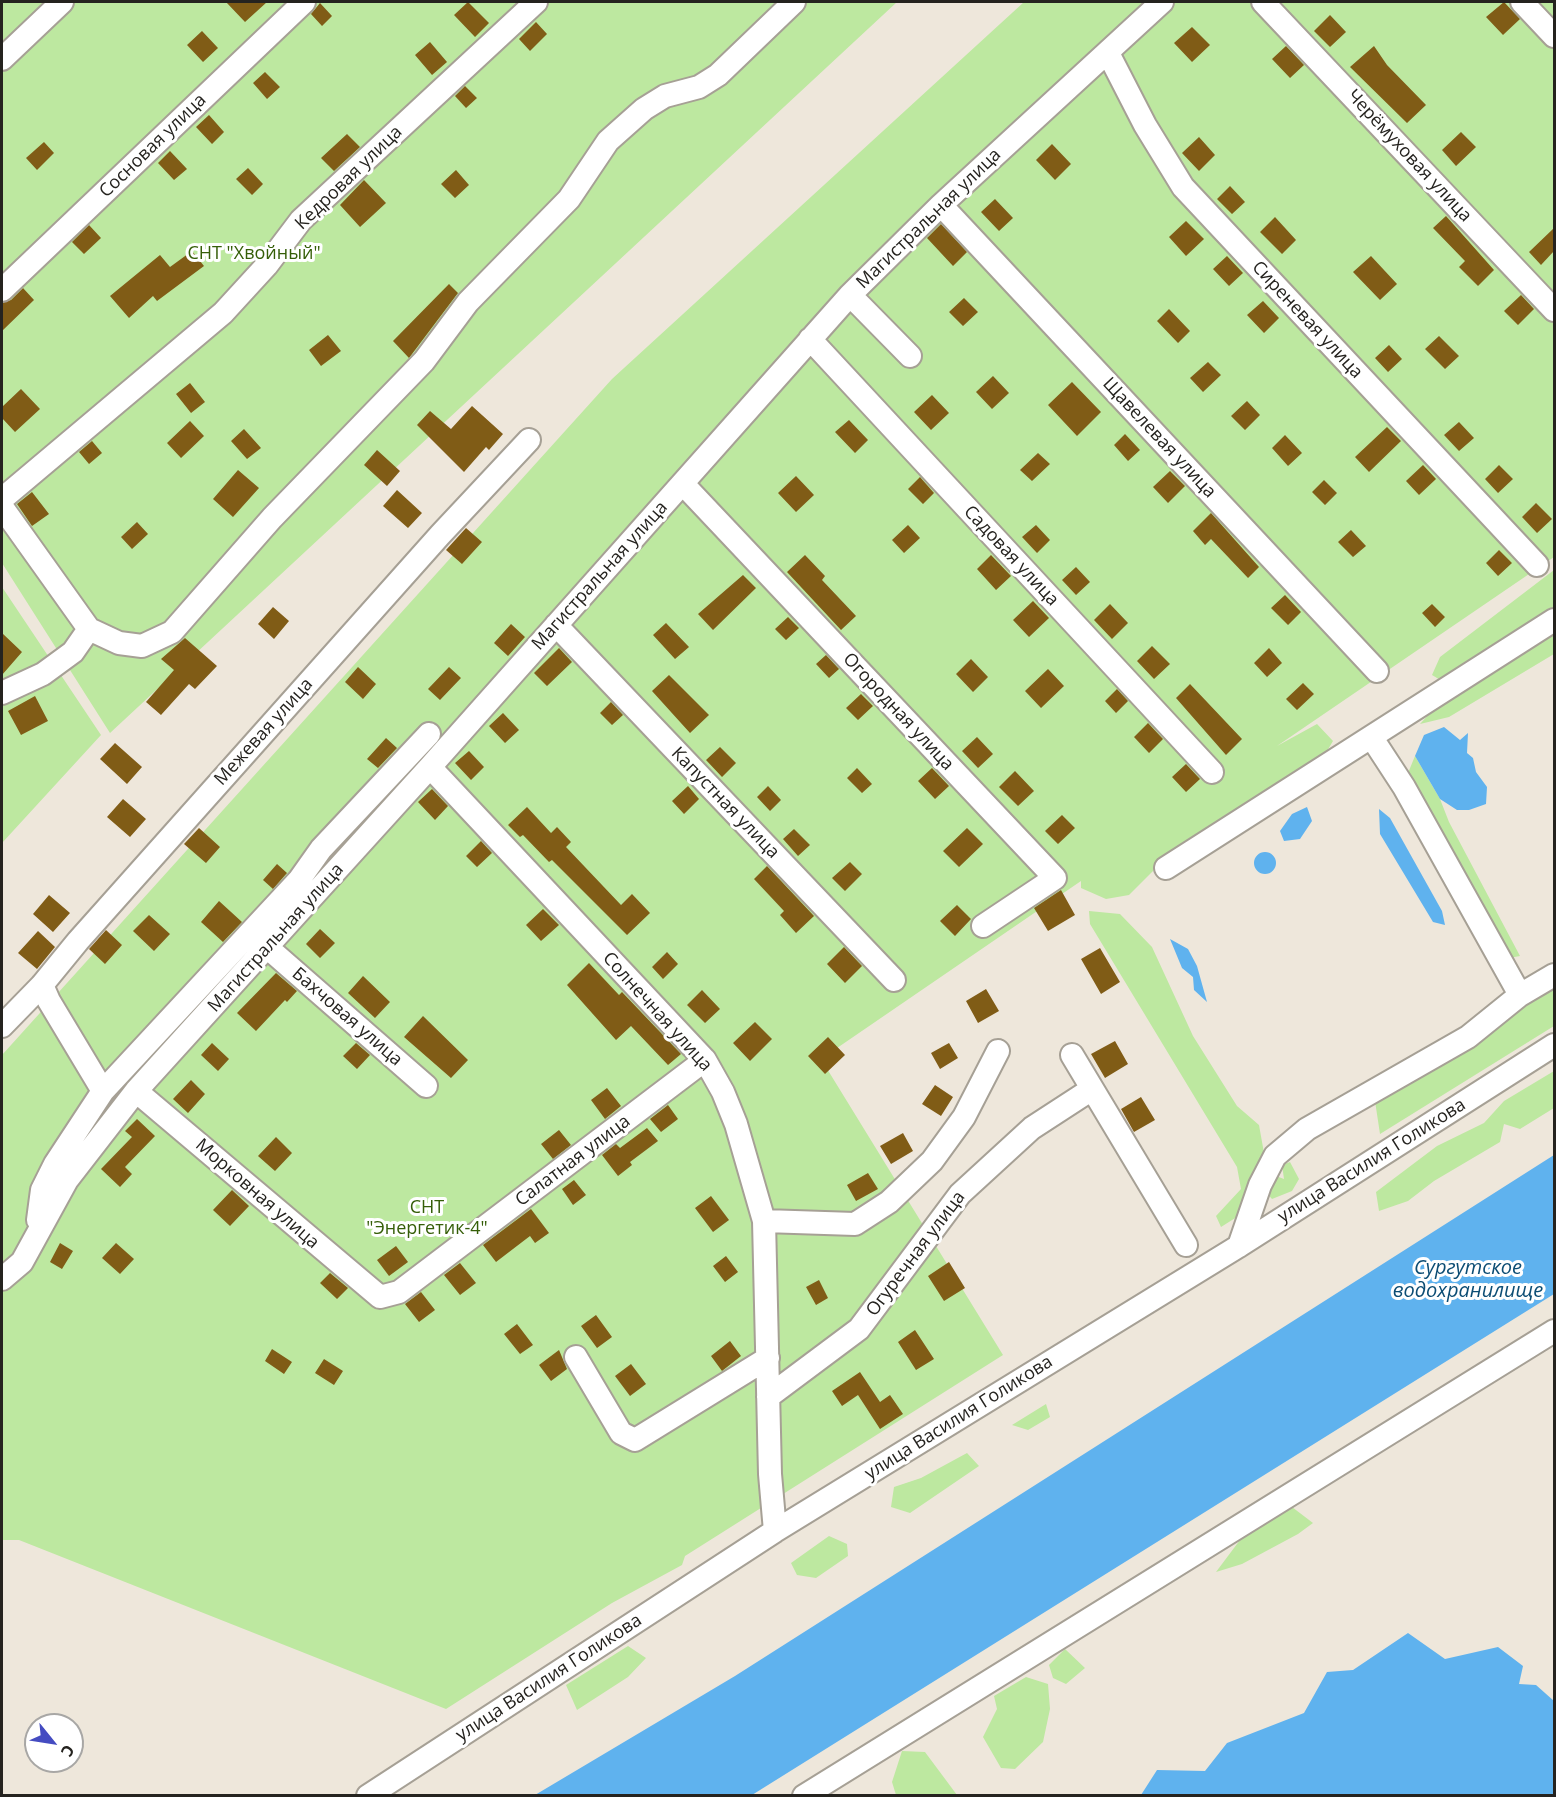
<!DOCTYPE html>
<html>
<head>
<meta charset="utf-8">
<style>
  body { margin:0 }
  #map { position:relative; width:1556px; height:1797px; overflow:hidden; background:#eee7db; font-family:"Open Sans",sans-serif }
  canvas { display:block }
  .frame { position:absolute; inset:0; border:3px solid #25231f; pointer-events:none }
  .north { position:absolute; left:24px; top:1713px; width:60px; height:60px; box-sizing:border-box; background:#fff; border:2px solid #a8a7a5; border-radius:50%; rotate:120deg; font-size:16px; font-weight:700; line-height:24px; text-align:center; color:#25231f }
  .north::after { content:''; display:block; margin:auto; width:21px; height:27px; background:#454cc1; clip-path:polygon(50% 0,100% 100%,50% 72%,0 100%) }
</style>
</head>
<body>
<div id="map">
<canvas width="1556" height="1797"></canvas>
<div class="frame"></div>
<div class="north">С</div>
</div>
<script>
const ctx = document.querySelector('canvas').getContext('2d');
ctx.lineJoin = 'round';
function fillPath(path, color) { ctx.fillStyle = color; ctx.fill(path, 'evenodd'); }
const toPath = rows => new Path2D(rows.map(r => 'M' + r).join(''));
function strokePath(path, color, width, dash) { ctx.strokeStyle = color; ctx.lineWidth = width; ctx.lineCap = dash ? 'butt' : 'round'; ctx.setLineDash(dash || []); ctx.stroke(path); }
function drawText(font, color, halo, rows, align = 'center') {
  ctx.font = font + ' "Open Sans",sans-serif'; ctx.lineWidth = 6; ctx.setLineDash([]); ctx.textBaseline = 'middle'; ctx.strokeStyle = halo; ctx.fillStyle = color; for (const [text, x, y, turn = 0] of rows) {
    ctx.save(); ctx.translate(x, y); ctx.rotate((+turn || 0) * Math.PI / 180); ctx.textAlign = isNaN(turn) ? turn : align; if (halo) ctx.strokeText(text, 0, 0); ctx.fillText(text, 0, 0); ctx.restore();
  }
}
const green = toPath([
  [2,2,897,2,110,733,2,563],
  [1024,2,1554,2,1554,557,1277,746,1317,724,1333,741,1321,761,1154,870,1129,895,1106,899,1081,888,1081,881,821,1059,1003,1355,685,1556,682,1565,612,1603,446,1709,19,1540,2,1540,2,1055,612,379],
  [1554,570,1554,611,1442,681,1432,675,1440,657],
  [2,587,101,735,2,843],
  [1554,629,1554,654,1449,717,1420,724,1440,702],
  [1415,756,1440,799,1449,822,1520,956,1509,958,1408,773],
  [1089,911,1120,914,1152,947,1193,1036,1237,1106,1259,1125,1264,1153,1240,1215,1221,1227,1216,1216,1241,1189,1237,1167,1090,924],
  [1554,984,1554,1026,1380,1134,1375,1101,1525,1000],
  [1554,1071,1554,1108,1520,1129,1504,1124,1500,1142,1434,1181,1408,1201,1379,1211,1376,1192,1437,1146,1484,1123,1504,1101],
  [1290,1162,1299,1179,1292,1191,1272,1199,1264,1190,1276,1176,1284,1179,1282,1165],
  [1046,1404,1050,1417,1028,1430,1012,1425],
  [967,1453,979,1466,910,1513,891,1507,894,1487,921,1478],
  [1292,1507,1313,1523,1298,1534,1242,1564,1216,1572,1240,1540],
  [829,1536,847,1544,848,1556,816,1578,797,1575,791,1563],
  [628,1646,646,1658,628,1677,577,1710,566,1685],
  [1065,1649,1085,1668,1066,1684,1053,1678,1049,1665],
  [1026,1677,1048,1684,1050,1709,1043,1742,1015,1769,1001,1768,983,1737,997,1709,994,1696],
  [902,1751,925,1752,957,1795,896,1795,892,1782]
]);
const water = toPath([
  [1444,727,1460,740,1468,733,1467,753,1473,758,1476,772,1487,787,1486,804,1469,810,1457,810,1440,799,1415,756,1424,735],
  [1307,807,1312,821,1300,839,1284,841,1280,831,1292,814],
  [1379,809,1390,818,1442,911,1445,925,1433,922,1380,834],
  '1254 863a11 11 0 1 1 22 0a11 11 0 1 1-22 0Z',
  [1170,939,1188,949,1197,966,1207,1002,1194,990,1193,977,1182,968],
  [1554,1155,1554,1294,752,1795,535,1795,735,1676],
  [1408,1633,1445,1659,1498,1647,1523,1666,1519,1684,1536,1685,1554,1701,1554,1795,1141,1795,1157,1770,1205,1771,1227,1743,1304,1713,1327,1672,1353,1670]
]);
const building = toPath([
  [226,2,267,2,245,22],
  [468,2,489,23,475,37,454,15],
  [1504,2,1520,19,1503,35,1486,17],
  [320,3,332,16,322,26,311,14],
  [1330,15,1346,32,1330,47,1314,31],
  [536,22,547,34,530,51,519,39],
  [1192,27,1210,45,1192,62,1174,43],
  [202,31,218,48,203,62,187,45],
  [430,42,447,62,432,75,415,55],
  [1286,46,1304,65,1290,78,1272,59],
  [1374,46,1387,65,1426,105,1407,123,1350,67],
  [265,72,280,87,267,99,253,83],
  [465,86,477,98,466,108,455,96],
  [209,115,224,132,212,144,196,127],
  [1461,132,1476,147,1456,166,1442,150],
  [347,134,360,147,334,171,321,158],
  [1199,137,1215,155,1199,171,1182,153],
  [44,142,54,153,37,170,26,158],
  [1052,144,1071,164,1055,180,1036,160],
  [170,151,187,169,174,180,158,163],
  [248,168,263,184,252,195,236,179],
  [456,170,469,185,455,198,441,184],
  [364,180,386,203,360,227,340,205],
  [1230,186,1245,202,1232,214,1217,199],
  [995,199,1013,218,999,231,981,212],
  [1446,216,1494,270,1478,286,1459,267,1465,261,1433,228],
  [1275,217,1296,240,1282,254,1260,232],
  [1186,221,1204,239,1186,256,1169,237],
  [941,224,967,252,953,266,927,238],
  [89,225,101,238,84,254,72,242],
  [1554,228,1554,251,1541,265,1529,252],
  [192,251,204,266,157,301,153,296,129,318,110,296,160,255,170,267],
  [1227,256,1243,273,1229,286,1213,269],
  [1371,256,1397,284,1380,300,1353,272],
  [449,284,458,293,409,358,393,341],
  [23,288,34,300,2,331,2,303,11,300],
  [1521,295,1534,309,1518,325,1504,311],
  [964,298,978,312,963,326,949,312],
  [1263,301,1279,318,1264,333,1247,315],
  [1169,309,1190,331,1178,343,1157,321],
  [328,335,341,351,321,366,309,350],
  [1439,336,1459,356,1445,369,1425,349],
  [1389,345,1402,359,1388,372,1375,358],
  [1208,362,1221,375,1203,392,1190,378],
  [993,376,1009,393,992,409,976,392],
  [1072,382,1101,412,1077,436,1048,405],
  [190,383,205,402,191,413,176,394],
  [21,389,40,409,15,432,2,418,2,407],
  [932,395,949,413,931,430,914,412],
  [1247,401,1260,415,1245,430,1231,416],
  [472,406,503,434,489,450,486,447,464,472,417,425,430,411,451,429],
  [849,420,868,440,855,453,835,432],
  [190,421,204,436,181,458,167,443],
  [1459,422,1474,438,1459,451,1444,435],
  [1387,427,1401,441,1369,472,1355,457],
  [244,429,261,448,247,459,231,441],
  [1125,434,1140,450,1128,461,1114,445],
  [1285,435,1302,453,1288,466,1272,448],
  [92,441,102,453,89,464,79,452],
  [377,450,400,471,387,486,364,465],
  [1038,453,1050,464,1032,481,1020,470],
  [1423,465,1436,479,1419,495,1406,481],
  [1499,465,1513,479,1498,493,1485,479],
  [238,470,259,488,233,517,213,499],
  [1170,471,1185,486,1168,503,1153,487],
  [796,476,814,495,796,512,778,493],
  [920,477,934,493,923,504,908,489],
  [1324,480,1337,493,1325,505,1312,492],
  [397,490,422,513,408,528,383,506],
  [32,492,49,514,32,526,17,504],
  [1536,503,1552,519,1537,533,1522,517],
  [1211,513,1259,567,1248,578,1211,539,1205,545,1193,531],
  [137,522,148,534,132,549,121,537],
  [908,525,920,538,904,553,892,540],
  [1036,525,1050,540,1037,553,1022,537],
  [466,528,482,542,462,564,446,550],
  [1351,530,1366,546,1353,557,1338,542],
  [1499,550,1512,563,1498,576,1486,563],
  [805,555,825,576,822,580,856,616,841,630,787,572],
  [991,555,1011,576,996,590,977,569],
  [1076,567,1090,582,1076,595,1062,580],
  [743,575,756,588,713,630,698,614],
  [1285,595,1301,612,1288,625,1271,608],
  [1033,601,1049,618,1029,637,1013,620],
  [1110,604,1128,623,1112,639,1094,620],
  [1432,604,1445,617,1435,627,1422,613],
  [273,607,289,621,274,639,258,624],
  [788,617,799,628,786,640,775,629],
  [666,623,689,647,675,659,653,635],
  [511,624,525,637,508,656,494,643],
  [2,633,22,652,2,675],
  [185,638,217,666,195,689,189,684,161,715,146,702,174,670,161,659],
  [1152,646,1170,664,1154,679,1137,661],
  [559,648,572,662,547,686,534,673],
  [1269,648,1282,663,1267,677,1254,663],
  [826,655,839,669,829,678,816,664],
  [971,659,988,677,973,692,956,674],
  [358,667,376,684,363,699,345,682],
  [449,667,461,678,440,700,428,689],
  [1048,669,1064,686,1041,708,1025,691],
  [669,675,709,715,690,733,652,691],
  [1303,683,1314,694,1297,710,1286,699],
  [1190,684,1242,739,1226,755,1176,698],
  [1117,689,1128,701,1116,713,1105,701],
  [861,694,873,706,858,720,846,708],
  [35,696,48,721,21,735,8,711],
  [611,702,623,715,612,725,600,713],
  [503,713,519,730,505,743,489,726],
  [1148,723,1163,739,1149,753,1134,737],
  [977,737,993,754,978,768,962,751],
  [386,738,397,748,378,768,367,759],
  [115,743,142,767,127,784,100,759],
  [720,747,736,763,722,777,706,760],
  [469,751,484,767,471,780,455,763],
  [1186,764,1200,779,1186,792,1172,777],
  [857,768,872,784,862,793,847,778],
  [932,768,949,786,935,799,918,781],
  [1015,771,1034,791,1018,806,999,787],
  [688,786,699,799,684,814,672,801],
  [768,786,781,800,770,811,757,797],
  [432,789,448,806,435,820,418,802],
  [123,799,146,819,130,837,107,817],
  [527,807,551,833,557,827,571,842,566,847,621,905,632,894,650,913,627,935,552,860,549,862,523,835,520,837,508,825],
  [1062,815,1075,828,1058,844,1045,831],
  [199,828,220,847,206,863,184,844],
  [967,828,983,844,959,867,943,851],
  [794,829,810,845,798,856,783,839],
  [481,841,492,853,477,867,466,856],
  [850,862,862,874,845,891,832,878],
  [277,864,287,873,273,889,263,880],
  [767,866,814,916,796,933,780,915,784,911,754,879],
  [1061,890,1075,915,1048,931,1034,908],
  [49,895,70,913,53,932,33,914],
  [219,901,242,922,223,942,201,922],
  [957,905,971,919,955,936,940,921],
  [543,909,559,925,541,941,526,925],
  [149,915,170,934,154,951,133,931],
  [320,929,335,943,320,958,306,944],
  [106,930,122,945,105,964,89,949],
  [38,931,55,947,37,969,18,953],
  [844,947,862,966,845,983,827,964],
  [1100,948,1120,982,1101,994,1081,959],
  [667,952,678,964,663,979,652,967],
  [589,963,619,995,622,992,681,1054,668,1065,631,1026,616,1040,567,985],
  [276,973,297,991,287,1002,285,1000,256,1031,237,1013],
  [363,976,390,1002,375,1018,348,993],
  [986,989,999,1011,978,1023,966,1001],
  [702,990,720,1009,705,1023,687,1005],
  [423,1016,468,1060,451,1078,404,1037],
  [755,1022,772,1039,750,1061,733,1043],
  [828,1037,845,1055,825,1074,808,1056],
  [1115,1041,1128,1064,1105,1078,1091,1054],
  [212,1043,229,1059,218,1071,201,1055],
  [356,1043,370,1055,357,1069,343,1056],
  [949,1043,958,1058,940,1069,931,1053],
  [191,1080,205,1094,188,1113,173,1099],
  [935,1085,953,1097,941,1116,922,1104],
  [607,1088,621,1106,605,1119,591,1100],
  [1141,1097,1155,1120,1134,1132,1121,1109],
  [668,1105,678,1119,661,1132,650,1119],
  [137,1119,155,1136,125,1167,132,1174,120,1187,101,1169,132,1137,125,1131],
  [647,1128,658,1141,630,1162,632,1165,618,1176,602,1155,616,1144,620,1148],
  [559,1130,571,1145,553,1159,541,1144],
  [903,1133,913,1151,891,1164,880,1146],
  [276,1137,292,1153,275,1171,258,1156],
  [868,1173,878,1189,856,1201,847,1185],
  [574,1180,586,1195,573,1205,562,1189],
  [232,1190,249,1206,230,1226,213,1210],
  [711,1196,729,1220,713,1232,695,1208],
  [531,1209,549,1233,535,1243,530,1236,496,1262,483,1245],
  [60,1243,73,1251,62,1269,50,1262],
  [116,1243,134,1259,120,1274,102,1258],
  [396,1246,408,1262,389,1276,377,1260],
  [726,1256,738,1272,725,1282,713,1266],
  [949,1262,965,1288,944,1301,928,1276],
  [460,1263,476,1283,460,1295,444,1275],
  [330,1273,348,1288,337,1299,320,1283],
  [819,1280,828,1298,816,1305,806,1287],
  [421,1292,435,1310,419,1322,405,1304],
  [596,1315,612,1337,597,1348,581,1326],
  [517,1324,533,1345,520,1354,504,1334],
  [915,1330,934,1359,916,1370,898,1342],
  [730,1341,741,1356,722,1371,711,1356],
  [272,1349,292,1362,284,1374,265,1361],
  [559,1350,567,1369,551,1381,539,1365],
  [324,1359,343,1371,334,1385,315,1373],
  [631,1364,646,1384,630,1396,615,1376],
  [860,1372,880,1402,890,1395,903,1414,880,1429,858,1395,842,1406,832,1391]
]);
const minor = toPath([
  [1263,2,1554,310],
  [1522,2,1554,36],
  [1108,53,1145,125,1183,187,1537,565],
  [2,59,62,2],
  [941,205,1377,671],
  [2,290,304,2],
  [850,295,910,356],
  [810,339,1212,772],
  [683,484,1055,878,983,926],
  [2,499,223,313,267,265,301,220,536,2],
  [2,507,89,629,119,643,142,646,172,632,272,518,424,361,468,302,569,199,608,141,644,109,665,96,699,87,718,75,794,2],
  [556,625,894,980],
  [2,693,43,674,73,652,89,629],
  [1372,738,1404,787,1520,995],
  [430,767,705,1060,723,1092,736,1124,764,1221,770,1474,775,1531],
  [1166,868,1554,620],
  [268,948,426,1086],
  [2,1026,42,985,78,941,440,535,529,440],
  [1072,1055,1186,1245],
  [103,1091,299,880,321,849,429,734],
  [136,1091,380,1297,399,1292,705,1060],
  [38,1220,42,1190,55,1164,103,1091,49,1001,42,985],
  [764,1221,855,1224,889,1202,932,1161,964,1117,998,1051],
  [1239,1246,1260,1185,1275,1156,1307,1129,1468,1037,1520,995,1554,975],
  [2,1279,22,1262,67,1180,136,1091,430,767,850,295,941,205,1162,2],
  [576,1357,621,1433,635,1440,768,1358],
  [768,1397,859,1329,960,1194,1032,1128,1092,1089],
  [368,1796,775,1531,1239,1246,1554,1045],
  [804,1796,1554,1331]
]);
const streetNames = [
  ["Сосновая улица",153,146,-44],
  ["Черёмуховая улица",1409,156,47],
  ["Кедровая улица",349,178,-44],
  ["Магистральная улица",929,219,-44],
  ["Сиреневая улица",1307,320,47],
  ["Щавелевая улица",1159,438,47],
  ["Садовая улица",1011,556,47],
  ["Магистральная улица",600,576,-48],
  ["Огородная улица",898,712,47],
  ["Межевая улица",264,732,-48],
  ["Капустная улица",725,803,46],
  ["Магистральная улица",276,938,-48],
  ["Солнечная улица",657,1012,48],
  ["Бахчовая улица",347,1017,41],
  ["Салатная улица",573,1161,-37],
  ["улица Василия Голикова",1372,1161,-32],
  ["Морковная улица",257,1194,41],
  ["Огуречная улица",916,1254,-53],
  ["улица Василия Голикова",959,1418,-32],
  ["улица Василия Голикова",549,1678,-33]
];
const parkNames = [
  ["СНТ \"Хвойный\"",254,254],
  ["СНТ",427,1208],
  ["\"Энергетик-4\"",427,1229]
];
const waterNames = [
  ["Сургутское",1468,1268],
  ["водохранилище",1468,1291]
];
fillPath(green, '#bde8a0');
fillPath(water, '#5fb2ee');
fillPath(building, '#805c16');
strokePath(minor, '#a6a095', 26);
strokePath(minor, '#fff', 22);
drawText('18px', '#25231f', '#fff', streetNames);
drawText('18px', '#355e08', '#fff', parkNames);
drawText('italic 20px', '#0c4d74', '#fff', waterNames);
</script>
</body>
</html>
